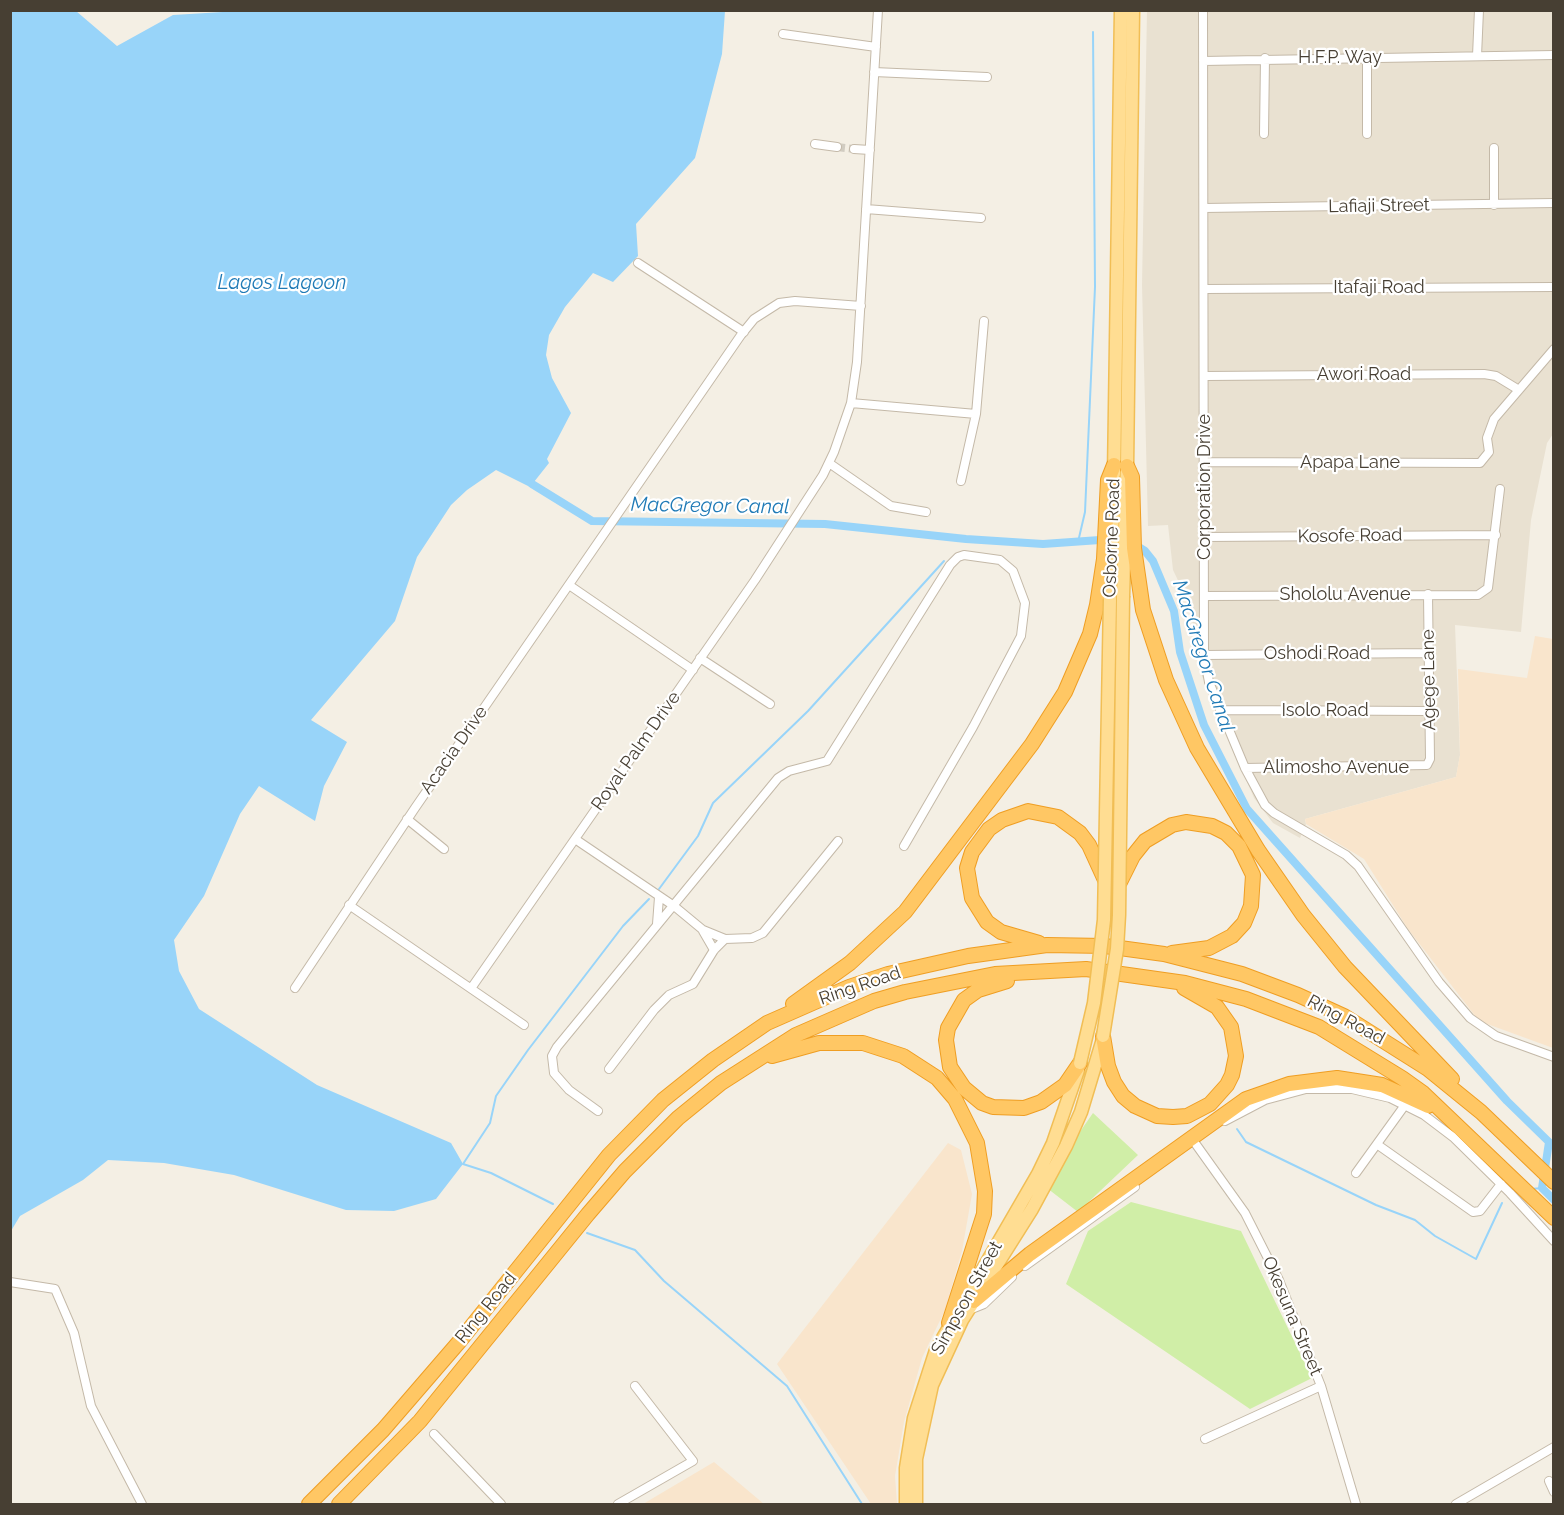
<!DOCTYPE html>
<html>
<head>
<meta charset="utf-8">
<style>
  body { margin:0 }
  #map { position:relative; width:1564px; height:1515px; overflow:hidden; background:#f4efe4; font-family:Raleway,sans-serif }
  canvas { display:block }
  .frame { position:absolute; inset:0; border:12px solid #473f33; pointer-events:none }
</style>
</head>
<body>
<div id="map">
<canvas width="1564" height="1515"></canvas>
<div class="frame"></div>
</div>
<script>
const ctx = document.querySelector('canvas').getContext('2d');
ctx.lineJoin = 'round';
function fillPath(path, color) { ctx.fillStyle = color; ctx.fill(path, 'evenodd'); }
const toPath = rows => new Path2D(rows.map(r => 'M' + r).join(''));
function strokePath(path, color, width, dash) { ctx.strokeStyle = color; ctx.lineWidth = width; ctx.lineCap = dash ? 'butt' : 'round'; ctx.setLineDash(dash || []); ctx.stroke(path); }
function drawText(font, color, halo, rows, align = 'center') {
  ctx.font = font + ' Raleway,sans-serif'; ctx.lineWidth = 4.5; ctx.setLineDash([]); ctx.textBaseline = 'middle'; ctx.strokeStyle = halo; ctx.fillStyle = color; for (const [text, x, y, turn = 0] of rows) {
    ctx.save(); ctx.translate(x, y); ctx.rotate((+turn || 0) * Math.PI / 180); ctx.textAlign = isNaN(turn) ? turn : align; if (halo) ctx.strokeText(text, 0, 0); ctx.fillText(text, 0, 0); ctx.restore();
  }
}
const residential = toPath([
  [1147,11,1553,11,1553,434,1547,443,1531,520,1521,632,1455,625,1460,755,1456,777,1305,819,1306,824,1300,838,1273,823,1254,798,1202,676,1189,603,1173,570,1168,525,1148,526,1142,285]
]);
const commercial = toPath([
  [1535,636,1553,639,1553,1048,1479,1021,1408,929,1364,859,1306,824,1305,819,1456,777,1460,755,1458,669,1527,678],
  [948,1143,961,1150,972,1194,962,1251,945,1310,922,1358,904,1422,895,1476,897,1504,871,1504,777,1364],
  [714,1462,764,1504,643,1504]
]);
const green = toPath([
  [1093,1113,1138,1155,1078,1212,1043,1185],
  [1131,1202,1241,1231,1312,1378,1250,1409,1066,1284,1088,1231]
]);
const water = toPath([
  [11,10,76,11,117,46,173,15,239,11,725,11,722,54,695,158,636,224,638,256,613,282,593,273,565,307,549,335,546,355,552,378,571,413,547,459,549,463,530,487,496,470,467,490,451,505,417,557,395,621,311,720,347,742,324,786,315,821,259,786,240,814,204,896,174,940,179,971,199,1009,317,1085,451,1143,463,1164,436,1199,394,1211,346,1210,234,1175,164,1163,108,1160,83,1180,20,1216,11,1231]
]);
const stream = toPath([
  [1078,542,1085,512,1095,287,1093,32],
  [659,889,698,836,713,803,808,711,944,561],
  [1237,1129,1246,1142,1376,1205,1415,1220,1435,1236,1476,1259,1502,1203],
  [1531,1189,1542,1188],
  [553,1204,491,1173,463,1164,490,1123,496,1096,528,1050,623,926,649,899],
  [587,1233,635,1250,664,1281,787,1386,862,1504]
]);
const canal = toPath([
  [532,484,592,521,825,524,966,539,1043,544,1114,539,1129,541,1145,551,1153,561,1174,611,1180,652,1204,725,1247,809,1507,1101,1549,1142,1542,1188,1554,1200]
]);
const streetTunnel = toPath([
  [837,147,854,149]
]);
const street = toPath([
  [1203,10,1204,655,1209,682,1245,768,1265,805,1274,813,1346,855,1358,866,1439,982,1470,1018,1496,1036,1554,1057],
  [783,34,876,47],
  [1477,56,1479,10],
  [1203,61,1554,55],
  [874,72,987,77],
  [1264,134,1265,58],
  [1367,134,1367,57],
  [815,144,837,147],
  [854,149,870,150],
  [1494,205,1494,148],
  [1204,208,1554,203],
  [866,209,981,218],
  [638,263,744,332],
  [1205,289,1554,287],
  [1205,376,1484,374,1496,376,1519,390],
  [851,403,976,414],
  [1204,462,1480,463,1489,452,1487,438,1494,419,1554,349],
  [829,463,891,506,926,512],
  [961,481,976,414,984,321],
  [1205,537,1496,535],
  [569,585,693,670],
  [1204,596,1478,595,1488,588,1500,489],
  [1204,655,1429,653],
  [700,658,770,704],
  [1220,710,1429,711],
  [1245,768,1427,765,1430,759,1428,594],
  [407,819,444,849],
  [575,839,674,906,703,930,725,939],
  [349,905,524,1025],
  [657,924,659,897],
  [703,931,714,950],
  [472,987,755,580,823,475,834,452,851,403,857,362,878,10],
  [295,988,415,808,741,335,754,319,779,303,795,301,861,306],
  [609,1069,654,1010,669,995,693,984,714,950,725,939,752,938,763,933,838,841],
  [598,1111,569,1090,554,1073,552,1056,557,1047,778,778,789,771,827,761,950,565,958,557,964,555,1000,560,1013,571,1025,603,1021,636,973,727,904,846],
  [1225,1121,1265,1100,1306,1089,1352,1089,1390,1098,1424,1115,1453,1137,1510,1193,1554,1241],
  [1195,1143,1245,1213,1279,1280,1321,1386,1356,1504],
  [1378,1145,1473,1212,1480,1211,1501,1184],
  [1356,1173,1405,1105],
  [1025,1266,1135,1187],
  [10,1282,55,1289,74,1333,91,1406,142,1504],
  [969,1310,984,1304,1012,1277],
  [434,1434,501,1504],
  [1205,1439,1321,1386],
  [1549,1481,1554,1492],
  [618,1504,693,1461,635,1386],
  [1456,1504,1554,1447]
]);
const primary = toPath([
  [1114,474,1121,10],
  [1123,596,1127,466,1133,10],
  [1110,599,1113,507],
  [906,1504,906,1468,914,1418,936,1350,1038,1174,1053,1143,1078,1070],
  [916,1504,916,1459,932,1385,962,1320,1032,1209,1066,1146,1081,1112,1103,1039]
]);
const highway = toPath([
  [1127,466,1132,477,1134,548,1143,610,1166,680,1197,748,1258,850,1303,915,1345,967,1452,1079],
  [1120,882,1133,856,1145,841,1172,825,1186,822,1212,826,1226,833,1239,846,1253,875,1251,906,1244,923,1232,936,1209,948,1172,953],
  [1039,943,1001,932,987,922,972,898,967,868,972,852,989,829,1002,820,1028,811,1058,817,1080,833,1089,845,1105,880],
  [1007,981,978,990,964,1000,948,1028,946,1040,950,1067,964,1088,982,1103,993,1107,1024,1108,1041,1102,1065,1085,1080,1063],
  [793,1004,850,963,905,912,1032,744,1065,692,1090,634,1097,605,1104,559,1108,480,1114,465],
  [1103,1036,1108,1066,1114,1082,1123,1096,1135,1106,1157,1116,1173,1117,1187,1116,1210,1104,1227,1085,1232,1075,1236,1056,1231,1027,1217,1007,1184,988],
  [772,1056,819,1043,863,1043,903,1056,937,1078,955,1099,977,1143,985,1191,984,1214,949,1323],
  [974,1301,1030,1254,1246,1099,1289,1084,1337,1078,1382,1085,1428,1106],
  [309,1504,383,1430,459,1342,609,1155,663,1100,713,1060,767,1023,849,987,888,974,968,956,1047,945,1105,946,1164,954,1242,974,1298,995,1344,1016,1428,1069,1481,1112,1554,1182],
  [339,1504,420,1421,588,1214,625,1171,678,1118,721,1083,796,1035,874,1001,905,992,995,974,1086,969,1185,983,1246,999,1319,1027,1402,1078,1423,1093,1554,1218]
]);
const primaryBridge = toPath([
  [1103,1036,1117,949,1119,915,1123,596],
  [1080,1063,1094,1003,1104,920,1110,599]
]);
const streetNames = [
  ["H.F.P. Way",1340,58],
  ["Lafiaji Street",1379,206,-1],
  ["Itafaji Road",1379,288],
  ["Awori Road",1364,375],
  ["Apapa Lane",1350,463],
  ["Corporation Drive",1205,487,-90],
  ["Kosofe Road",1350,536,-1],
  ["Osborne Road",1112,538,-88],
  ["Shololu Avenue",1345,595],
  ["Oshodi Road",1317,654],
  ["Agege Lane",1429,680,-91],
  ["Isolo Road",1325,711],
  ["Acacia Drive",454,750,-55],
  ["Royal Palm Drive",636,751,-55],
  ["Alimosho Avenue",1336,768],
  ["Ring Road",860,986,-19],
  ["Ring Road",1346,1020,28],
  ["Simpson Street",967,1298,-61],
  ["Ring Road",486,1308,-51],
  ["Okesuna Street",1292,1316,67]
];
const waterNames = [
  ["Lagos Lagoon",282,283],
  ["MacGregor Canal",710,506,1],
  ["MacGregor Canal",1203,656,72]
];
fillPath(residential, '#e9e1d1');
fillPath(commercial, '#f9e5cc');
fillPath(green, '#d0eea7');
fillPath(water, '#98d4f9');
strokePath(stream, '#98d4f9', 2);
strokePath(canal, '#98d4f9', 8);
strokePath(streetTunnel, '#d1ccc1', 8, [8, 4]);
strokePath(street, '#c4b9a8', 10);
strokePath(primary, '#f1be55', 15);
strokePath(highway, '#ef9e23', 16);
strokePath(street, '#fff', 8);
strokePath(primary, '#ffdd92', 12);
strokePath(highway, '#ffc764', 14);
strokePath(primaryBridge, '#f1be55', 15, []);
strokePath(primaryBridge, '#ffdd92', 12);
drawText('18px', '#473f33', '#fff', streetNames);
drawText('italic 20px', '#1f7ab6', '#fff', waterNames);
</script>
</body>
</html>
